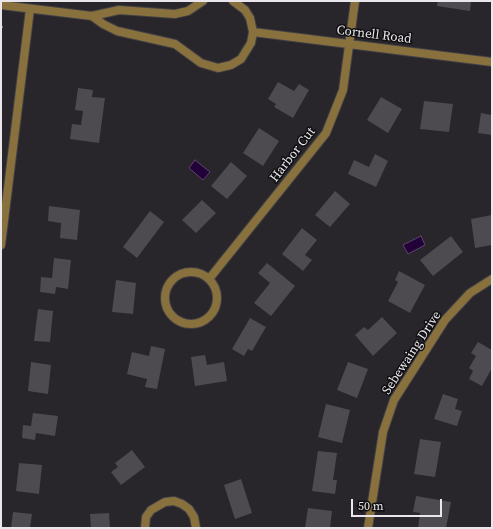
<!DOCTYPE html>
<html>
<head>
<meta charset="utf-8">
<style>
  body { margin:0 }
  #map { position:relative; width:493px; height:529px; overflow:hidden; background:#28252b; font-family:"Source Serif 4",serif }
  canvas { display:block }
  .frame { position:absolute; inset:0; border:2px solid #e9e7eb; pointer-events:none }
  .scale { position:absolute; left:351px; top:499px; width:91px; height:18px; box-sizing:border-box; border:2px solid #e9e7eb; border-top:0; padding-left:5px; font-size:12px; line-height:14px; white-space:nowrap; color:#e9e7eb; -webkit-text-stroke:3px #100f11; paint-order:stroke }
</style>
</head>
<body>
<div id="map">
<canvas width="493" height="529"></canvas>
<div class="frame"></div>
<div class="scale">50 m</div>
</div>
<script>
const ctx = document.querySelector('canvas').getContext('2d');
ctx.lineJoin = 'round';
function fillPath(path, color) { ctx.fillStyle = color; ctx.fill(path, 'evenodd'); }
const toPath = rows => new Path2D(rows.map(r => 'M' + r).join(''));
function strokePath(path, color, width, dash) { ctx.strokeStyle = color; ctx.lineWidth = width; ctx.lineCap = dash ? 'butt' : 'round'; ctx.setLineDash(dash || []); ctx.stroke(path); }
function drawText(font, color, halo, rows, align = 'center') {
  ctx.font = font + ' "Source Serif 4",serif'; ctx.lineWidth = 3; ctx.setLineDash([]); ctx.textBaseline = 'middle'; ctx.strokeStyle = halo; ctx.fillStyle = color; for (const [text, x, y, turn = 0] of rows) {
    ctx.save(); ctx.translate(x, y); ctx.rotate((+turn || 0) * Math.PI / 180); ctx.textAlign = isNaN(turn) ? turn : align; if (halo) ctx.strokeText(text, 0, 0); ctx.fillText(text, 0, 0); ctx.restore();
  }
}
const water = toPath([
  [195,160,210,172,203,180,189,168,195,160],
  [421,236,425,245,408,254,403,245,421,236]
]);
const building = toPath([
  [438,1,471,1,470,11,437,6],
  [278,82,294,91,299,84,309,90,293,118,274,107,276,104,268,99],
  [78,88,93,90,92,97,105,98,99,143,70,139,72,124,81,125,83,111,75,110],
  [381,97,402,109,388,133,367,120],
  [424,101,453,104,449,132,420,129],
  [481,113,492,115,492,135,478,133],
  [259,128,279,141,263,166,243,153],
  [375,154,388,161,376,187,348,174,354,160,369,167],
  [231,162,247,176,227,199,211,186],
  [335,191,350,204,330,227,315,215],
  [202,200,216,213,196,233,182,220],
  [49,206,80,210,77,240,60,238,61,223,48,221],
  [150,211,164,222,137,258,123,247],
  [492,215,492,245,475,248,471,219],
  [302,228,317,240,305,255,312,260,303,271,282,254],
  [451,236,463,252,433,276,420,260],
  [54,258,71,260,68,289,56,287,55,294,40,292,41,277,52,278],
  [267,263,295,286,271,316,254,303,270,283,258,273],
  [399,271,425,285,410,313,388,301,398,282,395,280],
  [116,280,136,283,133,314,112,312],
  [38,309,53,311,50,342,34,341],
  [382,317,397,333,373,356,355,335,364,327,368,330],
  [250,318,266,327,252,351,248,349,244,356,232,349],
  [478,342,492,350,492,368,482,386,469,379,473,371,469,368,476,356,471,353],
  [151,346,165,349,157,389,145,387,147,379,127,374,132,352,149,356],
  [205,355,207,365,224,362,227,381,195,386,191,357],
  [31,362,51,365,48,394,28,391],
  [348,362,368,369,357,398,337,390],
  [443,394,458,399,455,409,462,411,457,426,434,419],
  [326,404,350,410,342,443,318,437],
  [33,413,58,416,55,436,36,433,35,440,22,438,23,425,31,426],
  [420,439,441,442,435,477,414,474],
  [132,450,145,467,121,485,111,472,118,467,115,463],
  [318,451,337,453,333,480,337,480,335,494,312,491],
  [19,463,42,465,39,494,16,491],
  [241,479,252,513,235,519,224,485],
  [416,496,451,502,446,528,418,528,420,513,413,512],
  [308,508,332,511,330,528,305,528],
  [13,512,32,514,30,528,11,528],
  [109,513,110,528,91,528,90,514]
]);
const path = toPath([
  [1,27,4,27]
]);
const minor = toPath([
  [1,5,92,16,119,10,175,14,188,11,203,1],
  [92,16,103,24,117,31,175,44,201,63,218,68,231,65,241,59,251,43,253,32,250,18,245,10,233,1],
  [253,32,492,62],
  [1,245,30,9],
  '165 298a26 26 0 1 1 52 0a26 26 0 1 1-52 0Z',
  [209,279,326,133,343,90,355,1],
  [145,528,146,517,151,510,165,502,174,501,182,504,189,509,194,517,196,528],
  [368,528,383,432,394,400,445,320,470,293,492,279]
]);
const streetNames = [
  ["Cornell Road",374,35,7],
  ["Harbor Cut",293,155,-52],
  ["Sebewaing Drive",412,353,-57]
];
fillPath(water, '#220038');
strokePath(water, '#5e456e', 1);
fillPath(building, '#4d4a50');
strokePath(minor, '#434046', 10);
strokePath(path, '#7d7a80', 2, [2, 3]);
strokePath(minor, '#88713d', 8);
drawText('13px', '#e9e7eb', '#100f11', streetNames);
</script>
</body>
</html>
